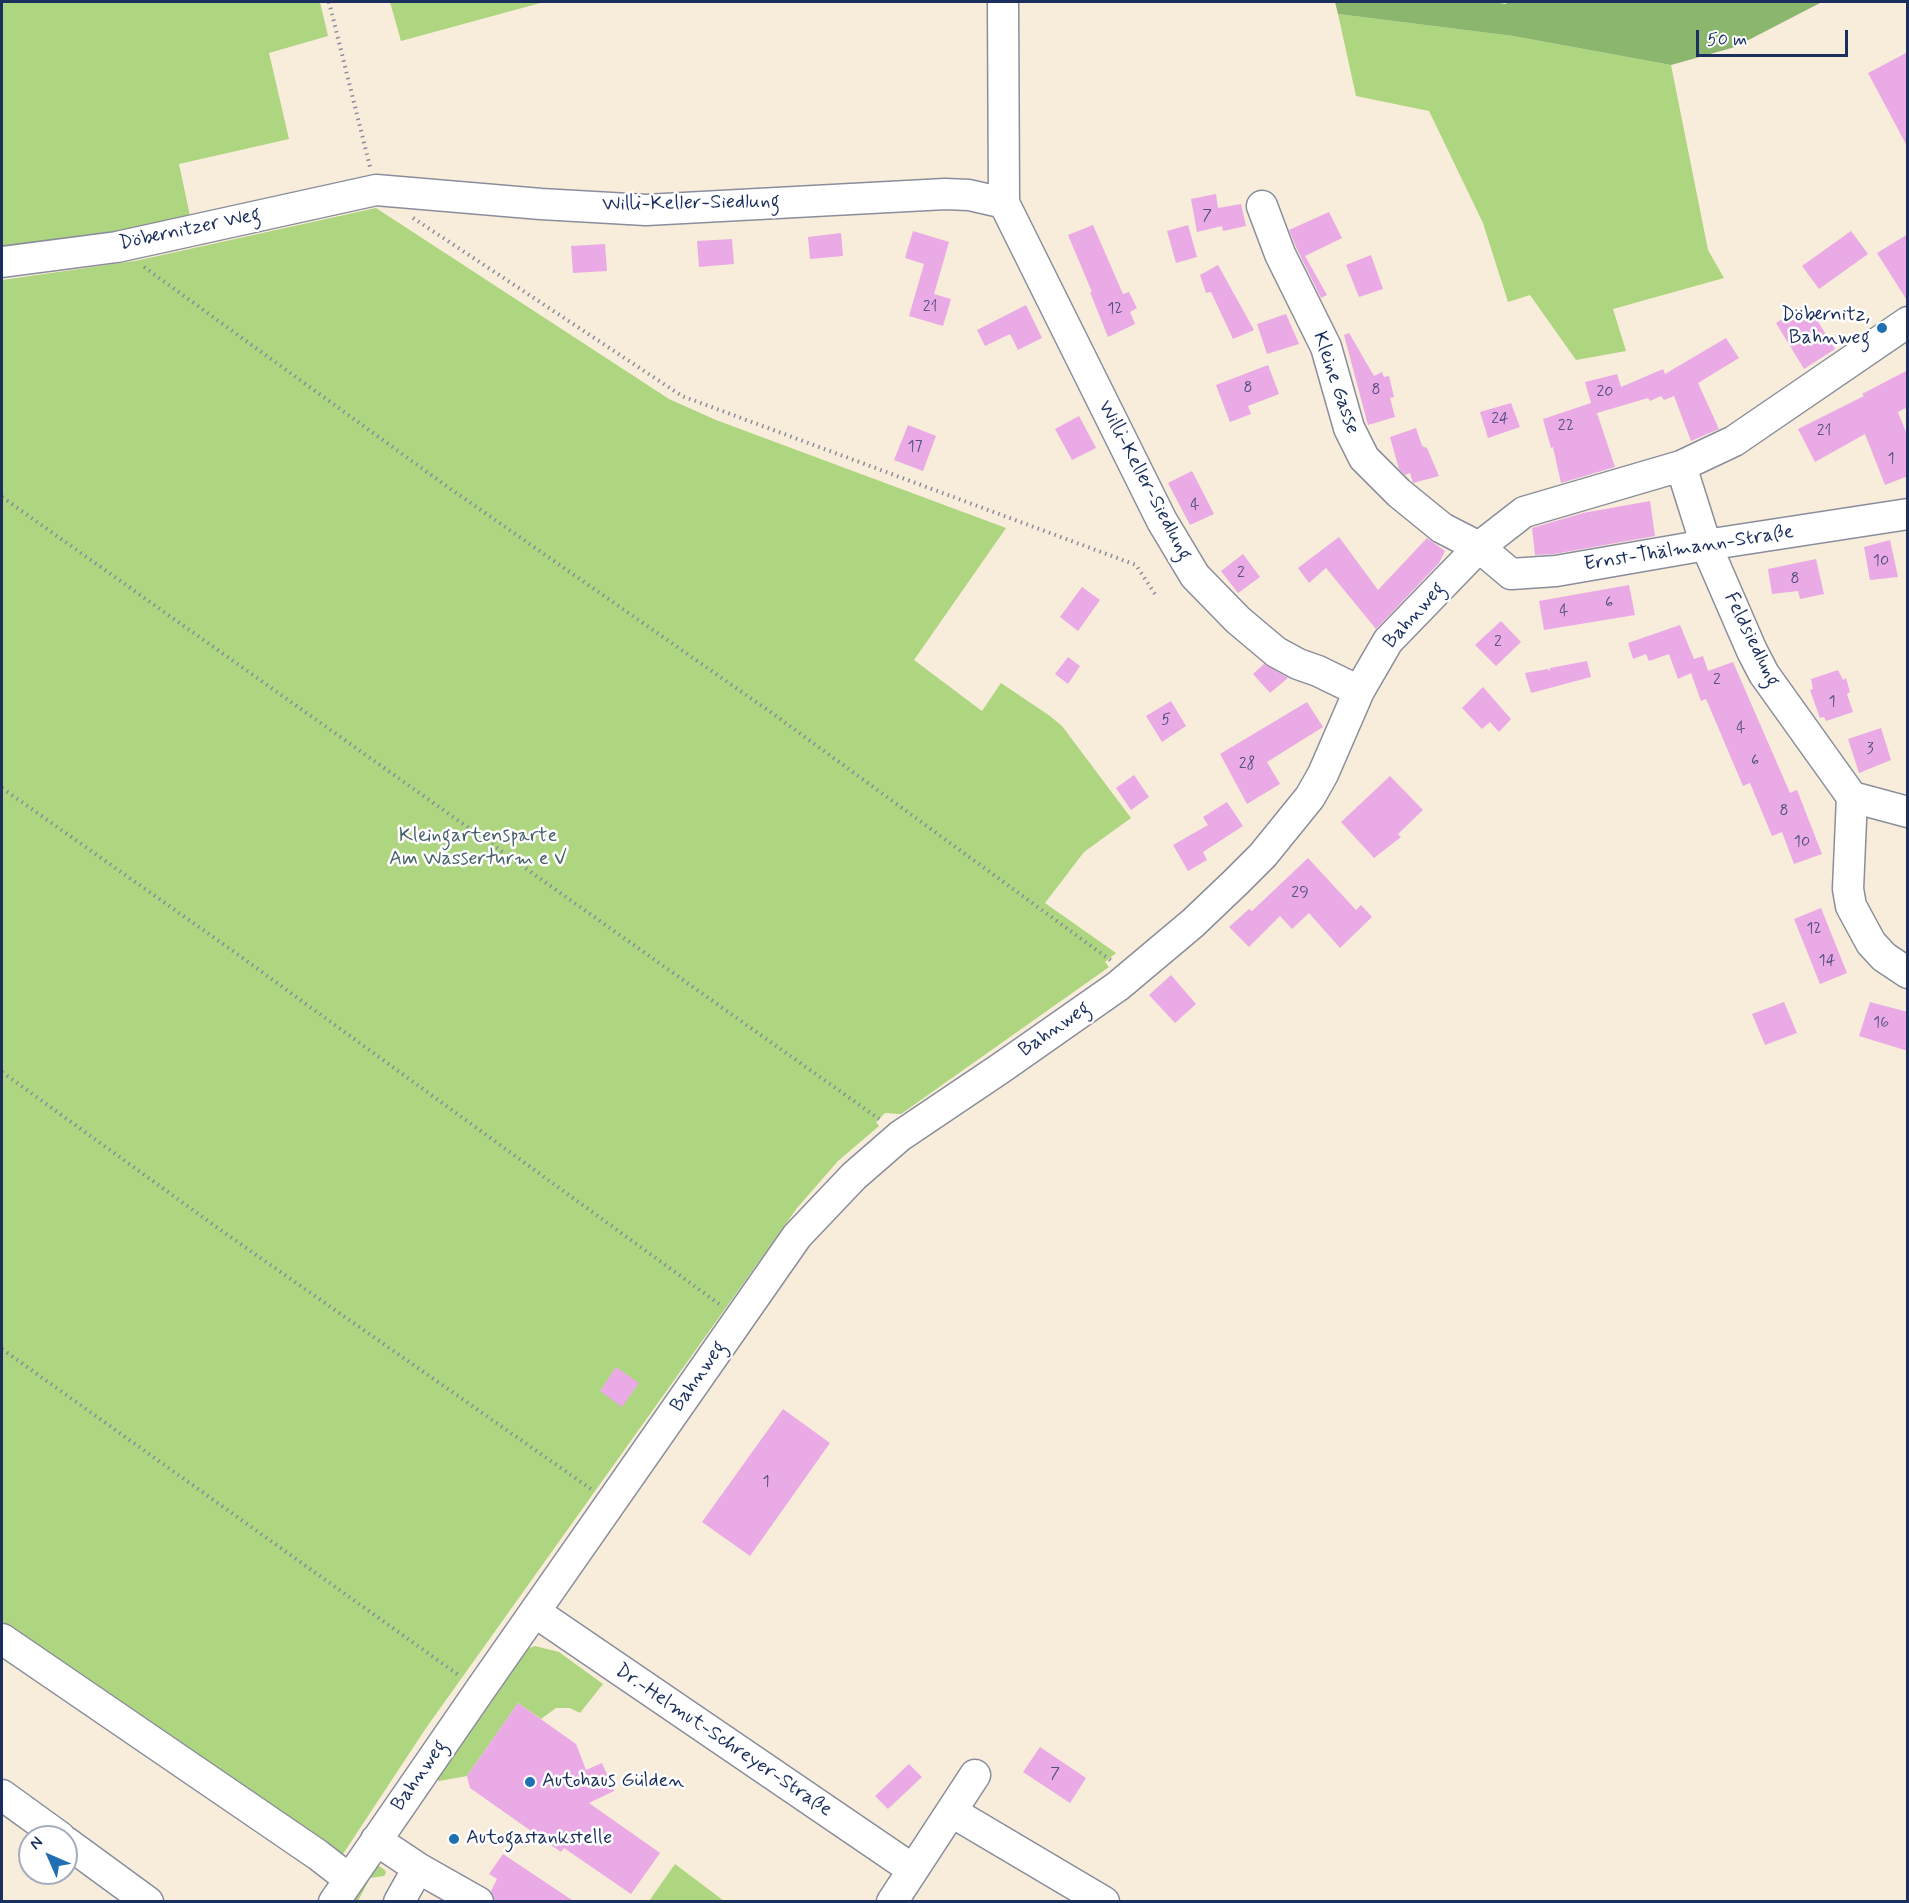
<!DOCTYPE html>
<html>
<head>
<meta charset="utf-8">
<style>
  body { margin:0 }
  #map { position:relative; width:1909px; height:1903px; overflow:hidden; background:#f8ecda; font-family:Mynerve,sans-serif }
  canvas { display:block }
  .frame { position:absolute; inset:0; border:3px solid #1b2f5e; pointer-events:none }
  .north { position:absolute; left:18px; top:1825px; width:60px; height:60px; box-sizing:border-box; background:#fff; border:2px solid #a4acbf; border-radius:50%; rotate:315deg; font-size:16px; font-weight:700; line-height:24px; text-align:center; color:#1b2f5e }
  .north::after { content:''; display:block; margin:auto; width:21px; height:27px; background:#1f6fb2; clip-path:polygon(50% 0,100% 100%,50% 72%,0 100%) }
  .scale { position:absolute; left:1696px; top:30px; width:152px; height:27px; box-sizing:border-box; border:3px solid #1b2f5e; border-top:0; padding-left:8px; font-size:18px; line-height:21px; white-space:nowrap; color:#1b2f5e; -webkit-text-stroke:4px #fff; paint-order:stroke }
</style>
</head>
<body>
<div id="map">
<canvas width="1909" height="1903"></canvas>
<div class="frame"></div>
<div class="north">N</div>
<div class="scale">50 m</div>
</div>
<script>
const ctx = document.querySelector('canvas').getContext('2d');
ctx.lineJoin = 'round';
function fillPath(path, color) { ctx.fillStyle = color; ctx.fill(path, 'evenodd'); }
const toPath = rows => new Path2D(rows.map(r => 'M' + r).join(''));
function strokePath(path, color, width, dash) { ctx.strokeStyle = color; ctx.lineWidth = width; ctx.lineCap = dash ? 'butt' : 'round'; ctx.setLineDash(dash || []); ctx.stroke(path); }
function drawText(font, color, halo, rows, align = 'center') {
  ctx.font = font + ' Mynerve,sans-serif'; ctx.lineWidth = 5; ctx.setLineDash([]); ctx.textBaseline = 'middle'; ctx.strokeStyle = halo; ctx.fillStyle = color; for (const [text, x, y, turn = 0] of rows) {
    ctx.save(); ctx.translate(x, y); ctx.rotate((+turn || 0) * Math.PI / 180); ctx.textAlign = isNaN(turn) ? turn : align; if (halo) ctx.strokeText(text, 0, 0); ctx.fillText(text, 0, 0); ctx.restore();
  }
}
const green = toPath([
  [2,2,320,2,328,36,269,53,289,139,179,164,190,216,102,235,2,247],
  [390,2,544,2,401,41],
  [1338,14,1513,36,1671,65,1708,250,1724,278,1613,309,1626,351,1576,360,1530,295,1508,302,1483,223,1429,111,1356,96],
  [376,208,669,399,716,420,1006,528,914,660,982,711,1001,683,1050,716,1062,726,1131,818,1084,852,1045,903,1116,953,1105,962,1109,967,901,1114,885,1113,876,1122,879,1126,838,1161,797,1208,426,1728,339,1860,2,1621,2,280,135,261],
  [535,1646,559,1652,603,1684,580,1713,570,1708,556,1708,541,1719,518,1703,467,1776,439,1781,433,1775,524,1650],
  [376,1864,385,1870,386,1873,384,1876,370,1878,358,1901,347,1902],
  [675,1864,724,1901,649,1901]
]);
const forest = toPath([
  [1335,2,1493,2,1506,4,1507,2,1822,2,1735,47,1671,65,1513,36,1338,14]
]);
const building = toPath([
  [1908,52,1908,148,1868,73],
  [1216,194,1218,208,1241,204,1246,226,1223,231,1222,226,1197,232,1191,199],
  [1329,212,1342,238,1305,256,1327,295,1321,298,1296,247,1289,230],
  [1093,225,1123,294,1129,292,1137,308,1130,312,1135,324,1108,337,1090,292,1092,292,1068,235],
  [1188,225,1197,257,1176,263,1167,231],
  [913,231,949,242,934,294,951,299,943,326,909,316,924,264,905,258],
  [1851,231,1868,254,1819,289,1802,266],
  [841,233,843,256,810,259,808,237],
  [1908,234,1908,302,1877,253],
  [732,239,734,264,699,267,697,241],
  [605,244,607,271,573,273,571,246],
  [1371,255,1383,289,1359,297,1346,265],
  [1218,265,1254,330,1233,339,1211,292,1206,293,1200,275],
  [1807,304,1835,349,1804,369,1776,323],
  [1026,305,1042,338,1018,350,1010,334,985,346,977,330],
  [1286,314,1299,344,1267,354,1257,324],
  [1349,333,1374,376,1382,372,1384,377,1389,376,1394,397,1390,398,1395,417,1368,425,1344,335],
  [1726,338,1739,358,1698,383,1719,429,1691,441,1674,396,1664,400,1661,396,1650,401,1648,398,1597,413,1615,467,1561,483,1553,447,1551,448,1543,419,1591,403,1585,382,1617,374,1621,387,1663,369,1665,374],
  [1268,365,1279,394,1248,406,1251,414,1230,422,1216,385],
  [1908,370,1908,407,1898,412,1908,437,1908,476,1885,485,1865,434,1815,462,1798,429,1864,396,1862,394],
  [1511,403,1520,427,1488,438,1480,412],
  [1079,416,1096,448,1072,460,1055,429],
  [908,425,936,436,923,471,894,460],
  [1416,428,1422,446,1427,448,1439,476,1413,483,1410,473,1405,475,1399,469,1390,437],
  [1192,471,1214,514,1190,525,1168,483],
  [1650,501,1655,536,1554,554,1535,555,1532,528,1583,513],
  [1339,537,1378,590,1427,538,1445,551,1439,563,1376,629,1326,568,1309,583,1298,568],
  [1890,540,1898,577,1870,580,1864,547],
  [1243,554,1260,577,1238,593,1221,571],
  [1816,559,1824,594,1800,599,1798,591,1772,594,1768,569],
  [1629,585,1635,615,1544,630,1539,601],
  [1082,587,1100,600,1078,631,1060,617],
  [1501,621,1521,642,1496,666,1475,645],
  [1680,625,1694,659,1703,656,1708,671,1733,662,1790,793,1797,790,1822,854,1794,864,1782,832,1772,836,1750,783,1743,786,1706,699,1701,701,1691,673,1678,679,1669,654,1649,661,1646,654,1633,659,1628,643],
  [1068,657,1080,666,1068,684,1055,674],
  [1587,661,1591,677,1531,693,1525,673,1548,669,1550,671,1550,668],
  [1264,664,1288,678,1270,693,1253,674],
  [1838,670,1843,680,1846,678,1850,692,1847,694,1853,712,1826,721,1824,717,1820,718,1810,690,1813,689,1811,679],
  [1483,687,1511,719,1499,732,1490,722,1482,729,1462,708],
  [1171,701,1186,726,1162,742,1146,716],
  [1307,702,1323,727,1267,762,1280,784,1247,804,1220,754],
  [1881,728,1891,760,1859,773,1848,739],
  [1134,775,1149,797,1131,810,1116,788],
  [1390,776,1423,810,1398,834,1401,837,1374,858,1341,822],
  [1227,802,1243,826,1203,852,1207,860,1188,871,1173,845,1208,825,1203,817],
  [1308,858,1356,910,1361,905,1372,917,1340,948,1309,913,1292,929,1280,916,1249,947,1229,927,1249,909,1252,911],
  [1821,908,1847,973,1820,984,1794,919],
  [1171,975,1196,1004,1175,1023,1149,995],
  [1784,1002,1797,1033,1765,1045,1752,1014],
  [1870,1002,1908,1012,1908,1051,1859,1036],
  [616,1367,639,1383,622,1407,600,1391],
  [783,1409,830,1443,750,1556,702,1522],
  [518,1703,576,1744,586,1770,602,1763,614,1791,589,1803,660,1853,631,1894,564,1848,561,1852,470,1788,467,1776],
  [1040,1747,1086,1778,1070,1803,1023,1772],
  [909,1764,922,1777,888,1809,875,1796],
  [503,1854,575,1902,495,1902,491,1891,497,1879,489,1874]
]);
const path = toPath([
  [329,2,370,167],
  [413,218,682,396,1136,565,1155,594],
  [144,267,445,485,772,713,1113,962],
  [2,497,882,1121],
  [2,788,233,951,719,1304],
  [2,1072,222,1231,591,1489],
  [2,1349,460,1676]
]);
const minor = toPath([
  [1003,2,1004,203],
  [1262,206,1280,254,1326,347,1349,428,1364,458,1399,493,1442,528,1479,547,1511,574,1556,571,1706,545,1908,514],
  [2,262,117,247,376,190,541,204,646,210,945,194,969,195,1004,203,1162,521,1195,576,1238,620,1276,652,1298,664,1318,671,1359,691],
  [1681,466,1706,545,1752,651,1764,674,1852,797,1908,812],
  [1852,797,1848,889,1851,906,1871,943,1884,957,1908,973],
  [535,1612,912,1869],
  [2,1639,318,1855,349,1879],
  [2,1795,60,1837],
  [952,1812,1104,1902],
  [376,1840,418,1868,399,1902],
  [66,1842,148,1902],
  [418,1868,478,1902],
  [334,1902,480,1690,797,1236,854,1176,900,1136,1001,1068,1118,986,1193,923,1236,882,1263,855,1310,797,1323,774,1359,691,1388,641,1479,547,1524,512,1681,466,1734,441,1908,322],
  [892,1902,975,1775]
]);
const markers = [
  [1882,328,6,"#1f6fb2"],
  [530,1782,6,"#1f6fb2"],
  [454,1839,6,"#1f6fb2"]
];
const numberNames = [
  ["7",1207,217],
  ["21",930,308],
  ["12",1115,310],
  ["8",1248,389],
  ["8",1376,391],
  ["20",1605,393],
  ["24",1500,420],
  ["22",1566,427],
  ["21",1824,432],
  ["17",915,448],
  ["1",1891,460],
  ["4",1195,506],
  ["10",1881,562],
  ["2",1241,574],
  ["8",1795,580],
  ["6",1609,604],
  ["4",1564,612],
  ["2",1498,643],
  ["2",1717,681],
  ["1",1832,703],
  ["5",1166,721],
  ["4",1741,729],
  ["3",1870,750],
  ["6",1755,762],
  ["28",1247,765],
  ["8",1784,812],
  ["10",1802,843],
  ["29",1300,894],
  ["12",1814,930],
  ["14",1827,962],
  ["16",1881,1024],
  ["1",766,1483],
  ["7",1055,1775]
];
const streetNames = [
  ["Willi-Keller-Siedlung",691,204,-1],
  ["Döbernitzer Weg",190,230,-12],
  ["Kleine Gasse",1335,383,71],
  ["Willi-Keller-Siedlung",1144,481,62],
  ["Ernst-Thälmann-Straße",1689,549,-9],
  ["Bahnweg",1415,616,-48],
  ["Feldsiedlung",1751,640,64],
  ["Bahnweg",1055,1030,-35],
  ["Bahnweg",699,1377,-55],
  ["Dr.-Helmut-Schreyer-Straße",723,1741,34],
  ["Bahnweg",420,1776,-55]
];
const poiNames = [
  ["Döbernitz,",1870,316,"right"],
  ["Bahnweg",1870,339,"right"],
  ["Autohaus Gülden",542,1782],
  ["Autogastankstelle",466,1839]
];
const parkNames = [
  ["Kleingartensparte",478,837],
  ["Am Wasserturm e V",478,860]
];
fillPath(green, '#aed57f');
fillPath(forest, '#8ab66e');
fillPath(building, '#eaaae5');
strokePath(minor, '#8a8e9c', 33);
strokePath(path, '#8a8e9c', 4, [1.5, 4.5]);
strokePath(minor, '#fff', 30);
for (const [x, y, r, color] of markers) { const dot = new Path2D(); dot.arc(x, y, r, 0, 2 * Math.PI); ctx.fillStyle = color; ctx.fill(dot); strokePath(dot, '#fff', 2); }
drawText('16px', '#4f4e80', null, numberNames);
drawText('20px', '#1b2f5e', '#fff', streetNames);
drawText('20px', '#1b2f5e', '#fff', poiNames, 'left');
drawText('20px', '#476168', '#fff', parkNames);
</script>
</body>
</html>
